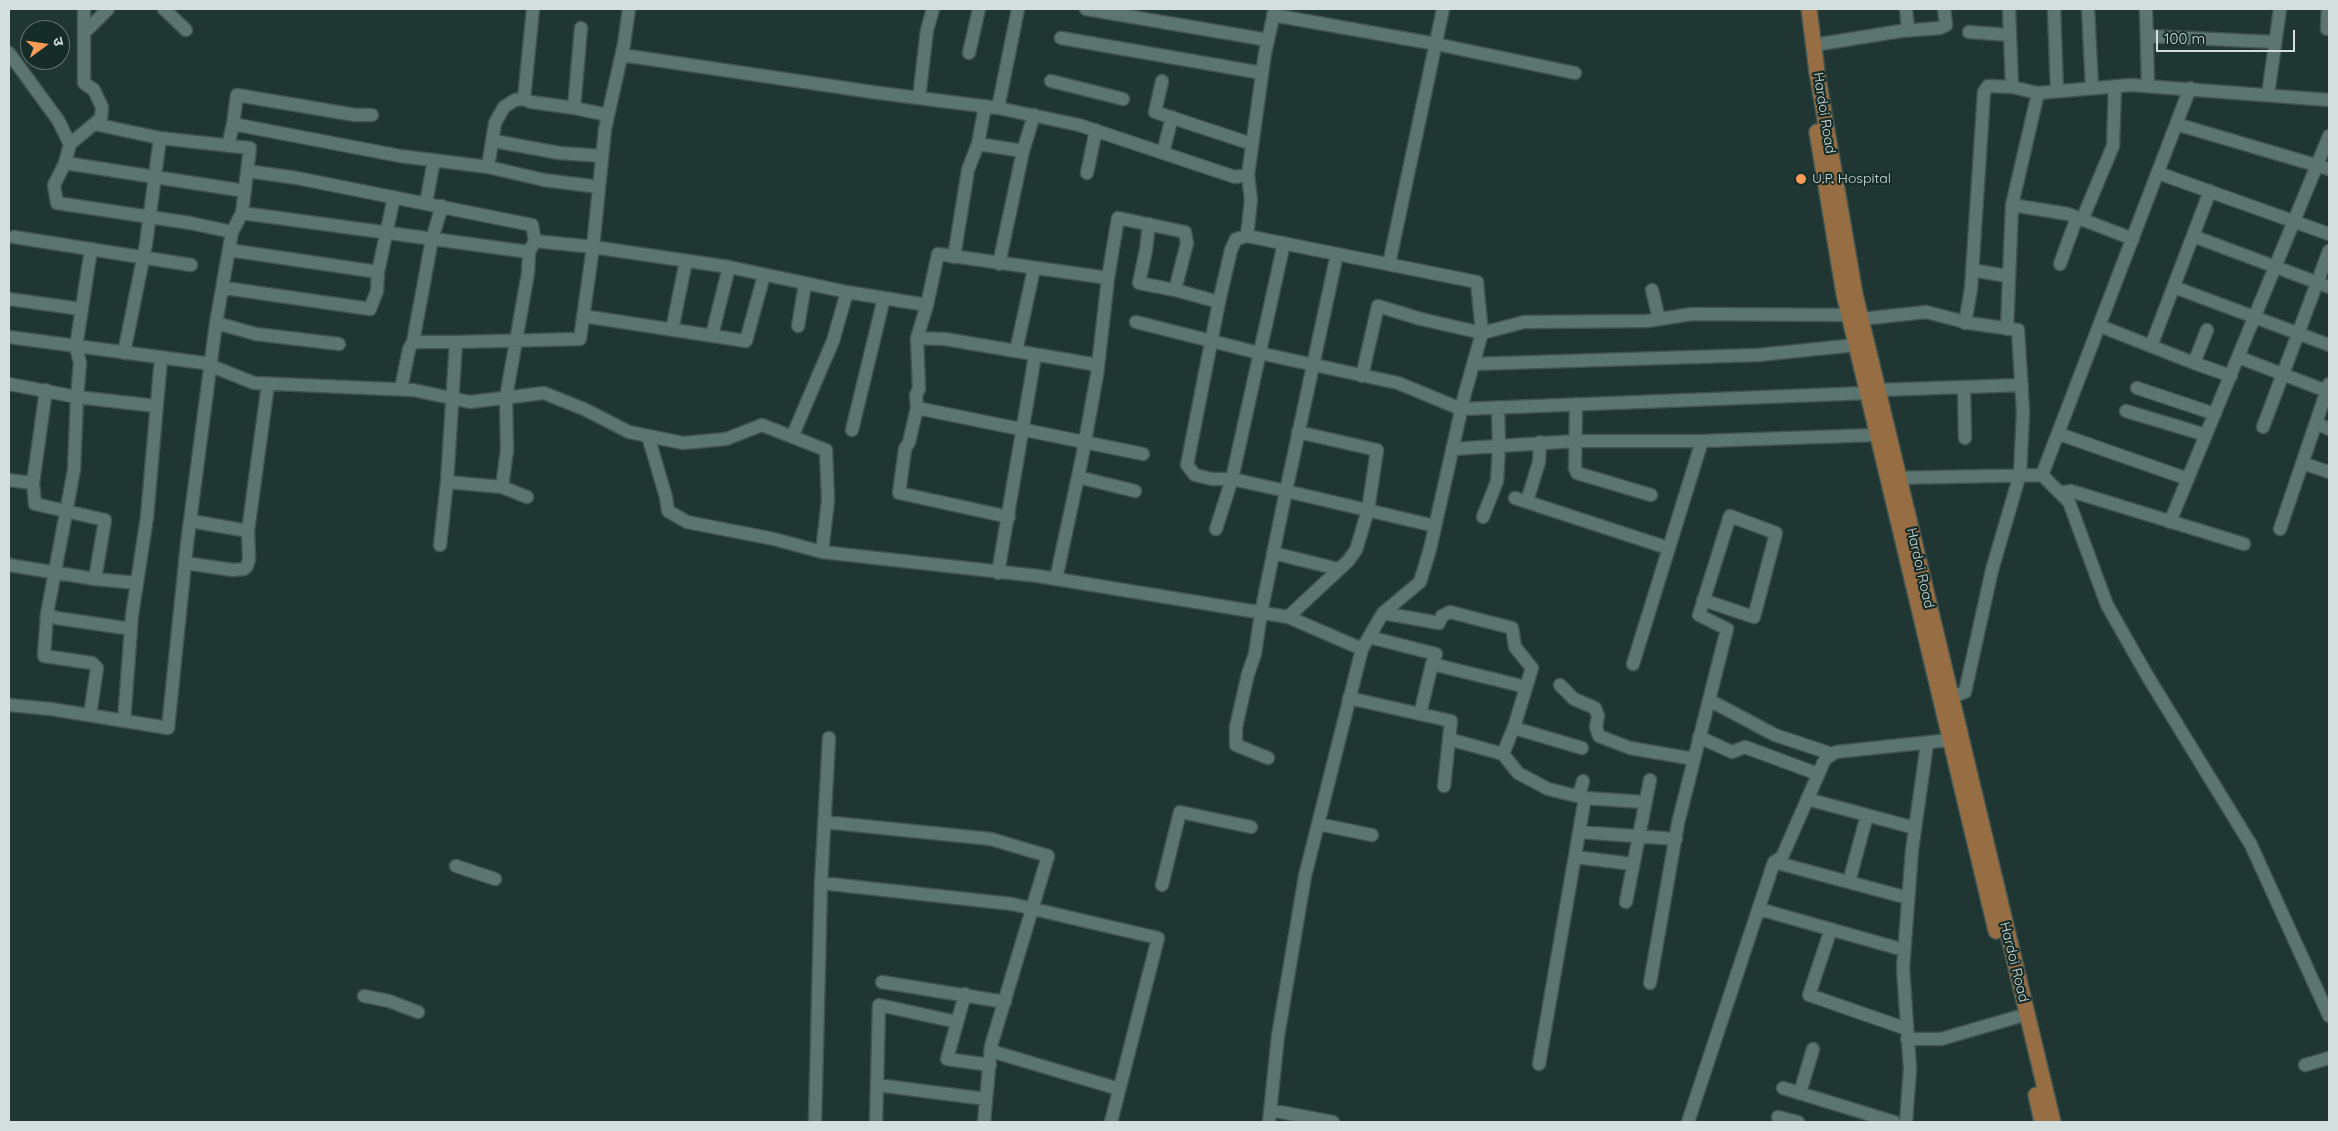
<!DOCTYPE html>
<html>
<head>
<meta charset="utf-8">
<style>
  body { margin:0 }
  #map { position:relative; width:2338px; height:1131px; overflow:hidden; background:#203632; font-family:Quicksand,"Noto Sans Devanagari",sans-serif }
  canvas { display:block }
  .frame { position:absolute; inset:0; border:10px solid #d2dfdc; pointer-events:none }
  .north { position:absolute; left:20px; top:20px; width:50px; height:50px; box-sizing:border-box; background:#162c28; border:1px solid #617470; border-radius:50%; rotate:76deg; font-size:14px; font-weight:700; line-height:20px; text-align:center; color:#d2dfdc }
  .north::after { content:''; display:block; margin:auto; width:18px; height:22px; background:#fd9c57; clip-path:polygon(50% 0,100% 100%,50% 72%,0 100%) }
  .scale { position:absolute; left:2156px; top:30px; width:139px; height:22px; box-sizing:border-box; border:2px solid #d2dfdc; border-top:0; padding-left:6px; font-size:15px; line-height:18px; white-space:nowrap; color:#d2dfdc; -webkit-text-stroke:4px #162c28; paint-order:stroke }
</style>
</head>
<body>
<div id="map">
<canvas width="2338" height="1131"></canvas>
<div class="frame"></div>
<div class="north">उ</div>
<div class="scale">100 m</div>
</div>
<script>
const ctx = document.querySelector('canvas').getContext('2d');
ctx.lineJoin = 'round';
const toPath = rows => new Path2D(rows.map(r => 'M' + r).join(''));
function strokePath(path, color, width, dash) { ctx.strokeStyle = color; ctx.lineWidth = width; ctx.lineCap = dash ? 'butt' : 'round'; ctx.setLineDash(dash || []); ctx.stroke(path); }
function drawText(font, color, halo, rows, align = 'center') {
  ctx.font = font + ' Quicksand,sans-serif'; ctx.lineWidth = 4.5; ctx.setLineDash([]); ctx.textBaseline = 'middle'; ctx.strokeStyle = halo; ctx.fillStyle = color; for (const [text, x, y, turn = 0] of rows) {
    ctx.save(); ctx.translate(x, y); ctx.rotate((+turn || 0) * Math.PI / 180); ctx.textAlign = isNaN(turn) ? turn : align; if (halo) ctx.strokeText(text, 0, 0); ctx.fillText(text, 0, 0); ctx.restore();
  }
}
const minor = toPath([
  [84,9,84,83,94,90,102,107,101,118,94,124,160,138,250,148,242,213,529,252],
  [164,9,186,30],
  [1086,9,1268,40],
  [1906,9,1908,30],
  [2009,9,2012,87,2038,93,2131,85,2329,100],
  [2054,9,2057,91],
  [2088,9,2092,88],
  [2146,9,2148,85],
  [1273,15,1436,44,1575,73],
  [2327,29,2328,9],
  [1969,32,2010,35],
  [84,33,108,9],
  [2147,36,2275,42],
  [1061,38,1262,73],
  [1814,45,1901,31,1940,28,1946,25,1944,9],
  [9,53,58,120,70,144,65,163,54,185,57,203,190,223,232,232],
  [969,53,979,9],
  [622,55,879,93,998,108,1079,125,1235,177,1248,175],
  [1051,81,1123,99],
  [1162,81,1155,112,1252,144],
  [2268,95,2280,9],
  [919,98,927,30,933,9],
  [524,99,533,9],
  [574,108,581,28],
  [998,108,1018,9],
  [233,124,400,156,488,167,544,180,599,187],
  [2176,124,2329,169],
  [494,141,559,153,602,156],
  [70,144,94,124],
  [978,144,1023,151],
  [228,146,233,124,237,95,355,115,372,115],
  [1163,153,1172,117],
  [65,163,245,191],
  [488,167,495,123,504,107,515,100,524,99,531,102,574,108,608,115],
  [247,171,297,178,532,225,535,241,529,252,528,273,506,397,507,450,502,487],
  [1087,173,1096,130],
  [2158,173,2329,234],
  [426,203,434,160],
  [2012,205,2068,214,2133,239],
  [2082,220,2113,146,2115,86],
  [1149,224,1146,250,1139,283,1175,290,1219,302],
  [2193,236,2329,287],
  [14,237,191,265],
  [535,241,593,247,729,267,847,292,927,305,938,254,1108,278,1097,375,1082,458,1056,579],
  [229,250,378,272],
  [1337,254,1286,491,1435,526],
  [954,257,968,170,978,144,985,106],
  [999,264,1023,151,1034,115],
  [1389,264,1443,9],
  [2060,264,2077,217],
  [1972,270,2007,276],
  [1108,278,1118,218,1185,232,1187,243,1175,290],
  [2174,287,2329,345],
  [222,289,232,289,370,309,377,291,378,272,394,197],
  [1652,290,1659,319],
  [9,299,81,309],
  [927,305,917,338,919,389,916,395,917,408,909,442,905,449,899,493,1009,517],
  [583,316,746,341,764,275],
  [1136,322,1259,353,1398,383,1461,409,1867,393,1877,390,2022,385],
  [216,323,256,334,339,344],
  [1965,323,1971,289,1984,92,1988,86,2012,87],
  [798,326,805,284],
  [2100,326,2194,363,2207,330],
  [2007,329,2012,205,2038,93],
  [672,330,686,261],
  [712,335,729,267],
  [9,337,204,363,254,383,413,390,470,402,544,393,584,409,629,432,683,443,726,439,762,425,826,450,828,500,822,552],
  [917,338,945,339,1098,365],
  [413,342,456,342],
  [2151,346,2210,191],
  [1016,351,1034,269],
  [124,353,146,244,160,138],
  [2238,357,2329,392],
  [2194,363,2231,376],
  [1473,364,1758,355,1856,345],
  [1362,376,1378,306,1421,319,1482,333,1524,322,1647,321,1692,314,1849,315,1861,319,1926,312,1969,323,2018,330,2023,412,2020,474,1992,570,1965,692,1951,697],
  [9,384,77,397,156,406],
  [1964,387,1965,438],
  [2137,388,2215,414],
  [401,389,409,349,413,342,432,239,442,206],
  [46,390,33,483,35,504,105,520,95,579],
  [1576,404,1575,468,1577,473,1651,495],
  [917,408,1143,454],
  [2126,411,2206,435],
  [2316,423,2329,429],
  [2263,427,2329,251],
  [852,430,884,298],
  [2059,434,2188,479],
  [648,436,666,497,668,511,687,522,774,539,822,552,1038,576,1288,617,1362,649],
  [792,437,833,341,847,292],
  [1452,449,1576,441,1702,441,1876,435],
  [2302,463,2329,472],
  [2042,475,2190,88],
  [1078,477,1135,491],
  [1890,478,2042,475,2069,502,2107,605,2148,677,2251,845,2329,1016],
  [9,480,33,483],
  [2060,493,2071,491,2244,544],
  [527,497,502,487,447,482,456,342,580,339,593,247,605,129,624,44,629,9],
  [1515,498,1668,548],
  [1527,501,1539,462,1540,442],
  [1483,517,1497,481,1499,447,1498,408],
  [191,521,248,531],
  [2170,522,2329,136],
  [1216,529,1232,479,1212,479,1195,475,1187,465,1219,302,1231,250,1236,239,1247,236],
  [2280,529,2329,384],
  [440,545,447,482],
  [1273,553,1338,569],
  [185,563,233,570,244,569,247,566,249,559,248,531,268,384],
  [9,565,95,579,137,583],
  [998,573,1035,356],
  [1383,613,1439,623,1442,616,1450,612,1512,628,1515,647,1532,668,1515,724,1503,754],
  [47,614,57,618,131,629],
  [1288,617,1348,561,1356,550,1368,510,1377,450,1298,432],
  [1369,637,1436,654,1432,664,1526,687],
  [1633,664,1702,441],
  [1560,685,1574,699,1595,708,1598,716,1596,727,1599,736,1630,748,1694,759],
  [1349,698,1451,721,1444,786],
  [1709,700,1775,735,1832,754],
  [9,705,51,709,168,728,187,544,216,323,232,232,242,213],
  [1420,714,1432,664],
  [90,715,97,668,92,663,44,656,47,614,74,470,77,397,80,363,76,347,91,249],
  [124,721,132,615,147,517,161,358],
  [1514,728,1582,748],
  [1699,737,1732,752,1745,747,1818,774],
  [1449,739,1503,754,1518,773,1548,789,1585,798,1644,802],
  [1268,758,1236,745,1236,727,1248,674,1255,654,1261,613,1286,491,1232,479,1284,243],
  [1579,796,1583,781],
  [1807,799,1915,828],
  [824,822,991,839,1048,856,991,1046,984,1122],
  [1318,824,1372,835],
  [1579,832,1676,839],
  [1575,857,1633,864],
  [1774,862,1908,898],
  [456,866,495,879],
  [1849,882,1867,815],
  [821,883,1012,904,1158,938,1111,1122],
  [1162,885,1180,812,1251,827],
  [1626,902,1650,780],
  [1759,909,1904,950],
  [1831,929,1809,995,1907,1029],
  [882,982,1005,1002],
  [1650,983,1678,823,1727,629,1699,615,1730,516,1776,533,1754,617,1703,600],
  [965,994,947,1059,990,1065],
  [364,996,389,1001,418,1012],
  [1907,1039,1941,1039,2017,1017],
  [991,1051,1119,1089],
  [1539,1064,1585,798],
  [2305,1065,2329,1058],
  [877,1085,986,1099],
  [1783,1088,1894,1122],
  [1800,1093,1813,1049],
  [1270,1110,1333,1122],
  [1778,1117,1798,1122],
  [815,1122,821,883,829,738],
  [876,1122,879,1005,957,1022],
  [1269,1122,1278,1036,1305,876,1362,649,1383,613,1420,582,1430,549,1465,393,1482,333,1477,282,1247,236,1251,200,1248,175,1265,53,1275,9],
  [1688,1122,1774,862,1782,857,1825,759,1836,752,1959,739],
  [1906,1122,1910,1069,1903,968,1912,850,1927,744]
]);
const major = toPath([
  [1809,9,1817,72,1855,294,2053,1122],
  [1817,132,1844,294,1996,931],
  [2036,1095,2042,1122]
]);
const markers = [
  [1801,179,6,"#fd9c57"]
];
const streetNames = [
  ["Hardoi Road",1824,113,81],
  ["Hardoi Road",1920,568,77],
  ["Hardoi Road",2014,962,76]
];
const poiNames = [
  ["U.P. Hospital",1812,179]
];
strokePath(minor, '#405450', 15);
strokePath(major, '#405450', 18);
strokePath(minor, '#5d7570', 12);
strokePath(major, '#976e44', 15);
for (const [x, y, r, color] of markers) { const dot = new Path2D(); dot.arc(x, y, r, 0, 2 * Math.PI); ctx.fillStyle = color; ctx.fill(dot); strokePath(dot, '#162c28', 2); }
drawText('14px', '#d2dfdc', '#162c28', streetNames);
drawText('14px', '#d2dfdc', '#162c28', poiNames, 'left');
</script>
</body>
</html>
